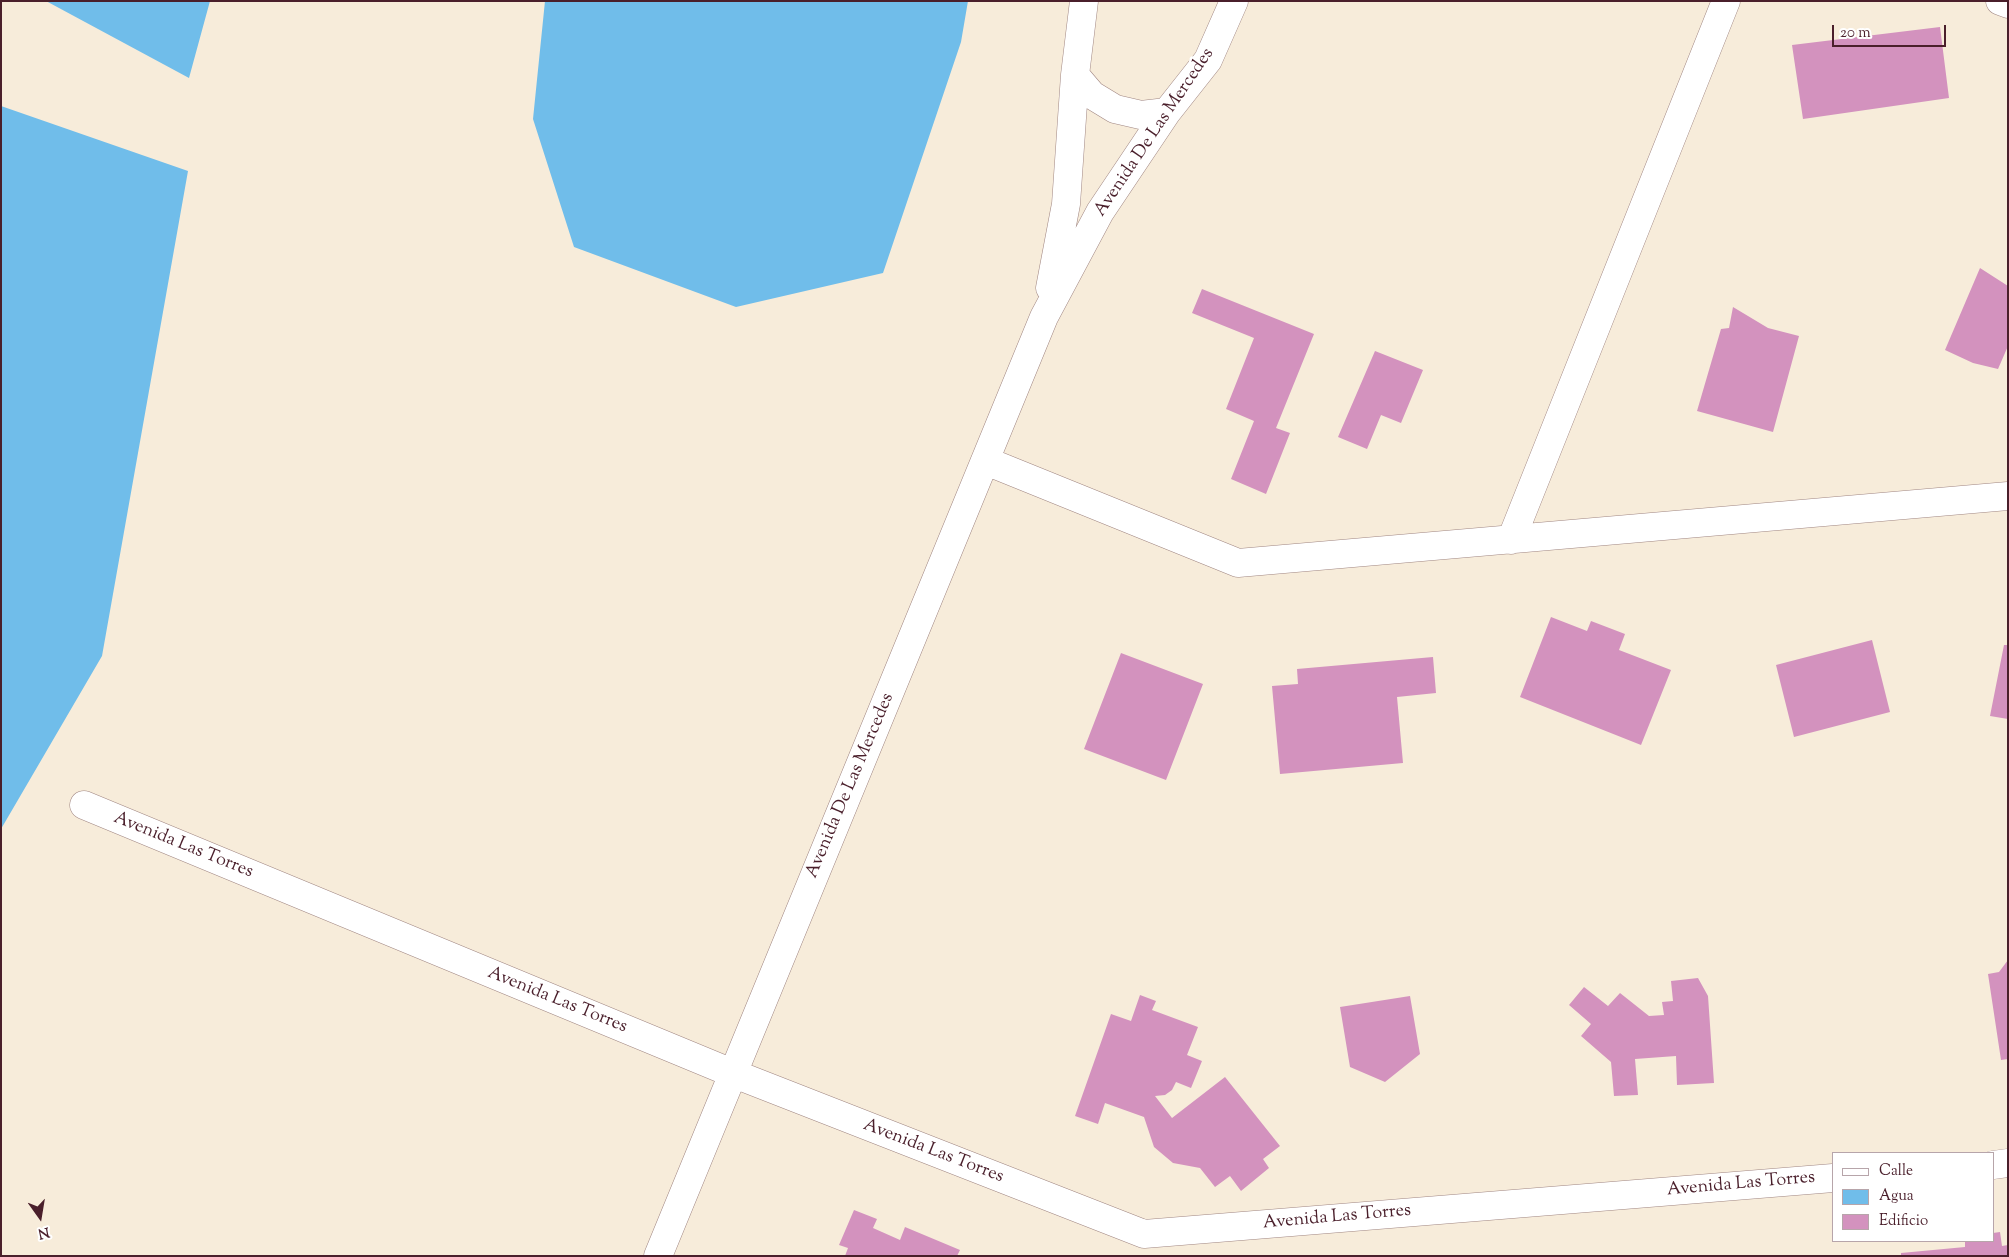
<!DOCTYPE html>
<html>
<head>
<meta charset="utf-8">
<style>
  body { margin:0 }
  #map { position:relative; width:2009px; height:1257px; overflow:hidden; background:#f7ecda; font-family:"Sorts Mill Goudy",serif }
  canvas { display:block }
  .frame { position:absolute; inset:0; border:2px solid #4a1f2b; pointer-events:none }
  .legend { position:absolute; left:1832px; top:1152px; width:162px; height:90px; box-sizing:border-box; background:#fff; border:1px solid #b7a5aa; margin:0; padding:6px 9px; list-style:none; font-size:15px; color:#4a1f2b }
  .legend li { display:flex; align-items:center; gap:10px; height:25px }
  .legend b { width:25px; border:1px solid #b7a5aa }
  .north { position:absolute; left:15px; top:1192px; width:50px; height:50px; -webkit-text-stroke:4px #fff; paint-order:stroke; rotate:167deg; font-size:14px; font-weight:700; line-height:20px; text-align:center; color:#4a1f2b }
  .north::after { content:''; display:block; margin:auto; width:18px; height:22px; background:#4a1f2b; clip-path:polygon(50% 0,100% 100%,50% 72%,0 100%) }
  .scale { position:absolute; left:1832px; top:25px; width:114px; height:22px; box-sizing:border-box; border:2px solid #4a1f2b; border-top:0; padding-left:6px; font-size:15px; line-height:18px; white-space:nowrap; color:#4a1f2b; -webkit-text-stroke:4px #fff; paint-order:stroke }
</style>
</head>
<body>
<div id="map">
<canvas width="2009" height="1257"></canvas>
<div class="frame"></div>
<ul class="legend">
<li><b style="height:6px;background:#fff"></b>Calle</li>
<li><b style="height:14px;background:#70bdea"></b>Agua</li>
<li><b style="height:14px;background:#d392be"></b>Edificio</li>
</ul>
<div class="north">N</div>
<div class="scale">20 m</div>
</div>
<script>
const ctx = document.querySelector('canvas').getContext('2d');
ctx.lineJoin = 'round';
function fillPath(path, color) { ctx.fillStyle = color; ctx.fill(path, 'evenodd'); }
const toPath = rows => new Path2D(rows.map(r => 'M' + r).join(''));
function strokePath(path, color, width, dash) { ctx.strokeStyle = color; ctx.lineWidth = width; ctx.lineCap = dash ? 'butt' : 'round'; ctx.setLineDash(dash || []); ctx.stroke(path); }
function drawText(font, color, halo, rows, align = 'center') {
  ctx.font = font + ' "Sorts Mill Goudy",serif'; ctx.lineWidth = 5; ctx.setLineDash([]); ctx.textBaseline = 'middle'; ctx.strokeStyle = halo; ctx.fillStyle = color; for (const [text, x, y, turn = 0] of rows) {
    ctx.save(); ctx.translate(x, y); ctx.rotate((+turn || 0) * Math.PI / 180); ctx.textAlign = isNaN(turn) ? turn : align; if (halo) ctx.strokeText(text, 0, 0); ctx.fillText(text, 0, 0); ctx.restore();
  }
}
const water = toPath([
  [46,1,210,1,189,78],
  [545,1,968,1,961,42,883,273,736,307,574,247,533,119],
  [1,106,188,171,102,656,1,829]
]);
const building = toPath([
  [1940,27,1949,98,1803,119,1792,45],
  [1980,268,2008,286,2008,346,1998,369,1973,363,1945,350],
  [1202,289,1314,334,1276,428,1290,433,1266,494,1231,479,1254,421,1226,409,1254,338,1192,313],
  [1733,307,1768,328,1799,336,1773,432,1697,411,1721,329,1729,328],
  [1375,351,1423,370,1401,423,1381,415,1367,449,1338,437],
  [1551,617,1587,631,1591,621,1625,634,1619,650,1671,670,1641,745,1520,697],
  [1872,640,1890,712,1794,737,1776,665],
  [2004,645,2008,645,2008,719,1990,716],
  [1121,653,1203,684,1166,780,1084,749],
  [1433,657,1436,693,1397,697,1403,763,1280,774,1272,686,1298,684,1297,669],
  [2008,960,2008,1059,2001,1060,1988,974,1999,972],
  [1698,978,1708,996,1714,1083,1677,1085,1676,1056,1635,1059,1638,1095,1614,1096,1611,1062,1581,1036,1591,1024,1569,1005,1584,987,1608,1006,1620,993,1649,1016,1664,1015,1662,1002,1673,1001,1671,981],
  [1140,995,1156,1001,1152,1010,1198,1027,1187,1055,1202,1061,1191,1088,1176,1082,1172,1090,1165,1095,1155,1096,1172,1118,1225,1077,1280,1146,1263,1159,1269,1168,1241,1191,1230,1176,1215,1187,1200,1168,1173,1163,1154,1147,1144,1117,1105,1103,1098,1124,1075,1116,1111,1014,1131,1021],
  [1410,996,1420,1054,1385,1082,1350,1067,1340,1007],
  [854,1210,877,1219,873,1228,900,1240,905,1227,960,1250,957,1256,845,1256,848,1248,839,1245],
  [2000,1232,2002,1246,2008,1245,2008,1256,1901,1256,1901,1253,1965,1247,1965,1241,1993,1241,1993,1233]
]);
const minor = toPath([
  [2000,1,2008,4],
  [1075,75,1092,95,1115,109,1141,115,1167,112],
  [1050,288,1066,204,1075,75,1084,1],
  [986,461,1238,563,2008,496],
  [1511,540,1726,1],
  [84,805,732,1073,1144,1234,1833,1178],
  [1993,1165,2008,1163],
  [658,1256,1044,317,1100,212,1167,112,1208,60,1234,1]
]);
const streetNames = [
  ["Avenida De Las Mercedes",1155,133,-56],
  ["Avenida De Las Mercedes",851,786,-67],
  ["Avenida Las Torres",183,846,22],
  ["Avenida Las Torres",557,1001,22],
  ["Avenida Las Torres",933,1152,21],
  ["Avenida Las Torres",1741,1185,-5],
  ["Avenida Las Torres",1337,1218,-5]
];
fillPath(water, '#70bdea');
fillPath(building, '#d392be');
strokePath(minor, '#a08682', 29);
strokePath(minor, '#fff', 28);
drawText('18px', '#4a1f2b', '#fff', streetNames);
</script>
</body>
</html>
